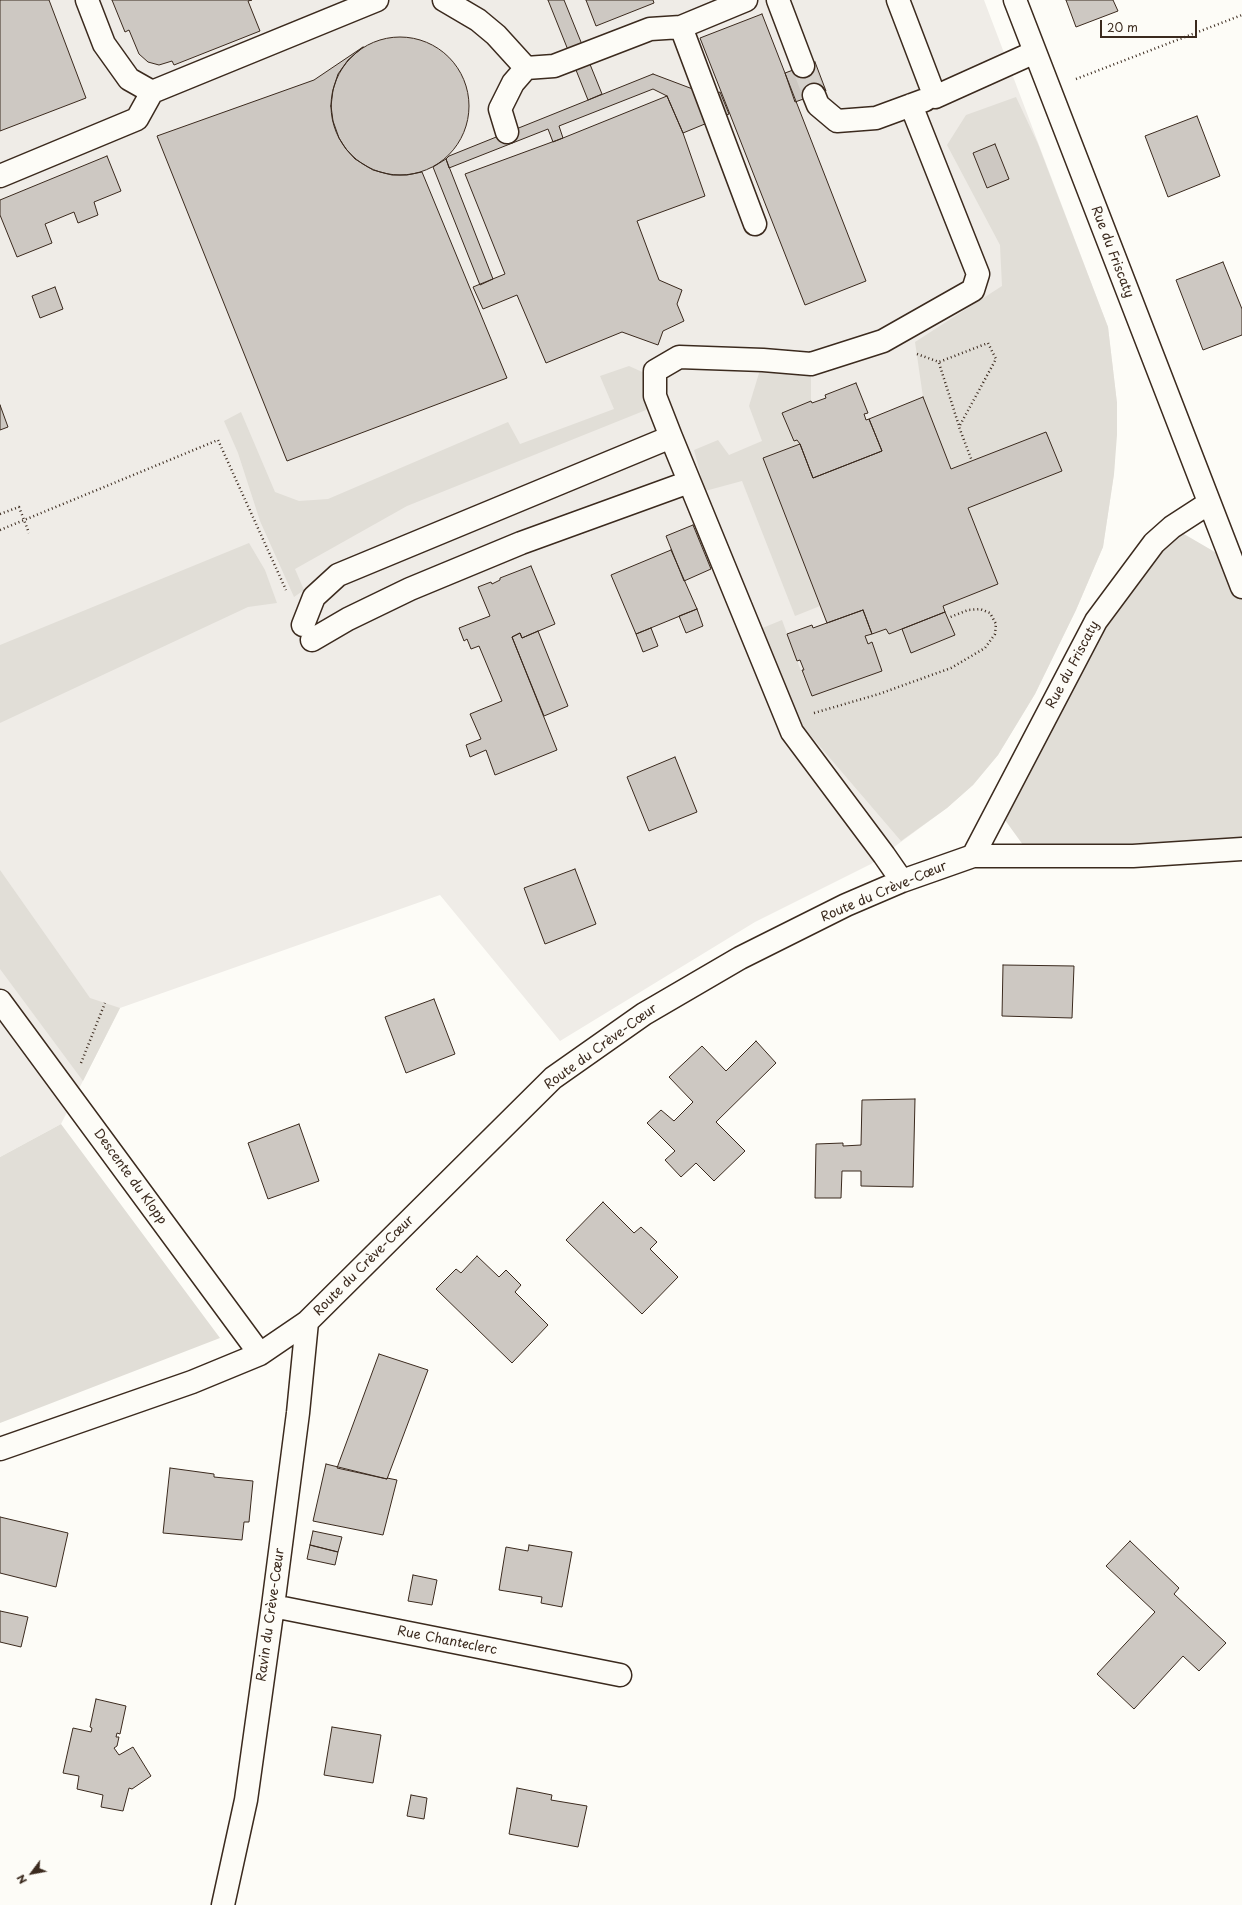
<!DOCTYPE html>
<html>
<head>
<meta charset="utf-8">
<style>
  body { margin:0 }
  #map { position:relative; width:1242px; height:1905px; overflow:hidden; background:#fdfcf7; font-family:"Playpen Sans",sans-serif }
  canvas { display:block }
  .north { position:absolute; left:12px; top:1853px; width:40px; height:40px; -webkit-text-stroke:3px #fdfcf7; paint-order:stroke; rotate:238deg; font-size:11px; font-weight:700; line-height:16px; text-align:center; color:#3b2a1e }
  .north::after { content:''; display:block; margin:auto; width:14px; height:18px; background:#3b2a1e; clip-path:polygon(50% 0,100% 100%,50% 72%,0 100%) }
  .scale { position:absolute; left:1100px; top:20px; width:97px; height:18px; box-sizing:border-box; border:2px solid #3b2a1e; border-top:0; padding-left:5px; font-size:12px; line-height:14px; white-space:nowrap; color:#3b2a1e; -webkit-text-stroke:3px #fdfcf7; paint-order:stroke }
</style>
</head>
<body>
<div id="map">
<canvas width="1242" height="1905"></canvas>
<div class="north">N</div>
<div class="scale">20 m</div>
</div>
<script>
const ctx = document.querySelector('canvas').getContext('2d');
ctx.lineJoin = 'round';
function fillPath(path, color) { ctx.fillStyle = color; ctx.fill(path, 'evenodd'); }
const toPath = rows => new Path2D(rows.map(r => 'M' + r).join(''));
function strokePath(path, color, width, dash) { ctx.strokeStyle = color; ctx.lineWidth = width; ctx.lineCap = dash ? 'butt' : 'round'; ctx.setLineDash(dash || []); ctx.stroke(path); }
function drawText(font, color, halo, rows, align = 'center') {
  ctx.font = font + ' "Playpen Sans",sans-serif'; ctx.lineWidth = 3; ctx.setLineDash([]); ctx.textBaseline = 'middle'; ctx.strokeStyle = halo; ctx.fillStyle = color; for (const [text, x, y, turn = 0] of rows) {
    ctx.save(); ctx.translate(x, y); ctx.rotate((+turn || 0) * Math.PI / 180); ctx.textAlign = isNaN(turn) ? turn : align; if (halo) ctx.strokeText(text, 0, 0); ctx.fillText(text, 0, 0); ctx.restore();
  }
}
const built = toPath([
  [0,0,984,0,1108,327,1117,403,1114,474,1103,547,1076,610,1035,694,998,755,973,785,947,808,871,864,755,922,560,1041,440,895,120,1008,61,1124,0,1157]
]);
const green = toPath([
  [1016,97,1038,144,1108,327,1117,403,1117,435,1114,474,1103,547,1076,610,1035,694,998,755,973,785,947,808,901,841,799,722,760,629,782,620,797,661,812,696,882,671,872,643,868,644,865,636,886,629,889,634,902,629,911,653,955,635,943,606,998,584,968,508,1062,471,1046,432,951,469,923,397,915,342,1002,286,1000,245,947,145,966,115],
  [763,360,811,364,811,401,782,413,794,441,797,440,800,444,763,458,820,606,795,616,742,481,705,491,694,450,718,440,729,455,762,441,749,406],
  [629,366,649,375,651,408,407,506,295,569,304,590,294,597,260,521,238,453,224,421,241,412,275,492,299,501,328,499,508,422,520,444,614,409,600,376],
  [1172,527,1232,562,1242,586,1242,849,1031,856,997,809,1096,621],
  [249,543,265,570,277,603,248,607,0,723,0,645],
  [0,870,90,998,120,1008,83,1081,0,969],
  [61,1124,220,1338,0,1423,0,1157]
]);
const building = toPath([
  [0,0,49,0,86,98,0,131,0,0],
  [112,0,252,0,248,1,260,31,174,65,172,61,159,65,148,62,139,54,129,30,125,32,112,0],
  [548,0,564,0,602,94,588,100,548,0],
  [586,0,653,0,654,3,596,26,586,0],
  [1066,0,1113,0,1118,11,1076,27,1066,0],
  [762,14,866,281,805,305,700,38,762,14],
  '331 106a69 69 0 1 1 138 0a69 69 0 1 1-138 0Z',
  [363,47,348,60,338,74,333,90,331,106,333,121,339,138,346,149,355,159,373,170,392,175,407,175,422,172,507,378,287,461,157,136,314,80,363,47],
  [815,62,826,91,795,102,785,73,815,62],
  [653,74,698,91,702,99,720,92,729,114,683,133,667,96,653,89,559,126,563,138,553,142,548,129,449,168,446,159,449,156,653,74],
  [667,96,683,133,705,196,637,221,659,280,682,290,677,304,684,321,663,331,658,345,622,332,546,363,517,295,483,309,473,287,505,274,465,174,563,138,667,96],
  [1197,116,1220,176,1168,197,1145,136,1197,116],
  [995,144,1009,179,987,188,973,153,995,144],
  [107,156,121,191,94,202,98,215,78,223,74,212,45,224,52,243,17,257,0,215,0,200,107,156],
  [446,159,493,279,480,285,433,167,446,159],
  [1223,262,1242,309,1242,335,1203,350,1176,280,1223,262],
  [55,287,63,309,40,318,32,296,55,287],
  [856,383,868,413,864,414,866,420,869,419,882,451,813,478,800,444,797,440,794,441,782,413,811,401,812,403,826,398,825,395,856,383],
  [923,397,951,469,1046,432,1062,471,968,508,998,584,943,606,945,612,889,634,886,629,872,634,863,610,827,623,763,458,800,444,813,478,882,451,869,419,923,397],
  [0,405,8,427,0,430,0,405],
  [693,525,711,569,684,581,666,536,693,525],
  [671,550,697,609,636,634,611,575,671,550],
  [531,566,555,624,522,638,520,633,512,637,557,750,495,775,486,750,470,757,466,745,481,739,470,714,502,701,479,646,471,649,467,639,464,641,459,628,490,616,478,587,491,582,492,584,500,580,500,578,531,566],
  [697,609,703,626,686,633,679,616,697,609],
  [863,610,872,634,865,636,868,644,872,642,882,671,812,696,802,670,804,670,800,660,797,661,787,634,812,625,813,628,863,610],
  [945,612,955,635,911,653,902,629,945,612],
  [651,628,658,646,643,652,636,634,651,628],
  [538,631,568,706,544,716,512,637,520,633,522,638,538,631],
  [675,757,697,812,649,831,627,777,675,757],
  [575,869,596,924,545,944,524,888,575,869],
  [1003,965,1074,966,1072,1018,1002,1016,1003,965],
  [434,999,455,1054,406,1073,385,1017,434,999],
  [756,1041,776,1063,716,1122,745,1151,714,1181,696,1163,681,1177,665,1160,675,1151,647,1123,661,1110,674,1121,693,1102,669,1077,702,1046,726,1071,756,1041],
  [915,1099,913,1187,861,1186,861,1171,842,1171,841,1198,815,1198,816,1144,843,1143,843,1146,861,1145,862,1100,915,1099],
  [299,1124,319,1181,268,1199,248,1143,299,1124],
  [603,1202,634,1233,641,1227,657,1242,650,1249,678,1277,642,1314,566,1240,603,1202],
  [477,1256,499,1277,506,1270,521,1285,515,1292,548,1325,512,1363,436,1289,456,1269,461,1273,477,1256],
  [379,1354,428,1370,387,1479,337,1468,379,1354],
  [326,1464,387,1479,387,1478,397,1480,383,1535,313,1521,326,1464],
  [170,1468,214,1474,214,1477,253,1481,249,1522,244,1522,242,1540,163,1533,170,1468],
  [0,1517,68,1533,56,1587,0,1573,0,1517],
  [313,1531,342,1537,338,1552,310,1545,313,1531],
  [1130,1541,1179,1588,1174,1594,1226,1643,1199,1671,1183,1656,1134,1709,1097,1674,1155,1612,1106,1566,1130,1541],
  [310,1545,338,1552,335,1565,307,1559,310,1545],
  [529,1545,572,1552,562,1607,541,1603,542,1597,499,1590,506,1547,528,1551,529,1545],
  [413,1575,437,1580,432,1605,408,1601,413,1575],
  [0,1611,28,1617,21,1647,0,1642,0,1611],
  [96,1699,126,1706,120,1734,117,1733,116,1737,119,1737,117,1746,114,1748,119,1755,133,1747,151,1776,132,1789,129,1788,123,1811,101,1807,103,1795,77,1789,79,1776,63,1773,73,1728,91,1732,92,1728,90,1727,96,1699],
  [332,1727,381,1735,373,1783,324,1775,332,1727],
  [517,1788,552,1795,551,1800,587,1806,578,1847,509,1834,517,1788],
  [411,1795,427,1798,424,1819,407,1816,411,1795]
]);
const minorTunnel = toPath([
  [803,66,814,95]
]);
const path = toPath([
  [1076,79,1242,15],
  [917,354,939,362,988,343,996,359,959,427,972,461],
  [939,363,959,426],
  [0,514,19,507,29,533],
  [0,530,218,440,286,590],
  [814,713,879,694,951,668,985,648,995,634,996,624,990,613,980,609,968,610,948,618],
  [81,1063,105,1003]
]);
const minor = toPath([
  [87,0,104,44,129,79,152,92],
  [444,0,478,20,496,35,526,68,554,66,650,29,681,27,746,0],
  [778,0,803,66],
  [898,0,935,97,1035,52],
  [1015,0,1242,587],
  [681,27,755,224],
  [814,95,818,105,837,121,876,118,925,100],
  [507,132,500,109,513,83,526,68],
  [0,176,137,119,152,92,377,0],
  [671,437,655,396,655,371,679,357,763,360,811,364,883,341,973,290,978,274,911,105],
  [303,625,314,597,338,575,671,437,792,732,884,855,902,881],
  [312,640,348,619,410,589,521,543,689,482],
  [973,856,1096,621,1154,543,1172,527,1209,503],
  [0,1001,260,1354],
  [0,1449,192,1382,260,1354,307,1322,553,1078,644,1014,740,958,846,905,902,881,973,856,1133,856,1242,849],
  [273,1606,620,1675],
  [223,1905,246,1800,273,1606,298,1413,307,1322]
]);
const streetNames = [
  ["Rue du Friscaty",1112,252,69],
  ["Rue du Friscaty",1073,665,-62],
  ["Route du Crève-Cœur",884,892,-23],
  ["Route du Crève-Cœur",601,1047,-36],
  ["Descente du Klopp",130,1177,54],
  ["Route du Crève-Cœur",364,1266,-45],
  ["Ravin du Crève-Cœur",271,1615,-82],
  ["Rue Chanteclerc",447,1641,11]
];
fillPath(built, '#efece7');
fillPath(green, '#e1ded7');
fillPath(building, '#cdc8c2');
strokePath(building, '#3b2a1e', 1);
strokePath(minorTunnel, '#d6d2cc', 22, [22, 11]);
strokePath(minor, '#3b2a1e', 25);
strokePath(path, '#3b2a1e', 2.5, [1, 3]);
strokePath(minor, '#fdfcf7', 22);
drawText('13px', '#3b2a1e', '#fdfcf7', streetNames);
</script>
</body>
</html>
